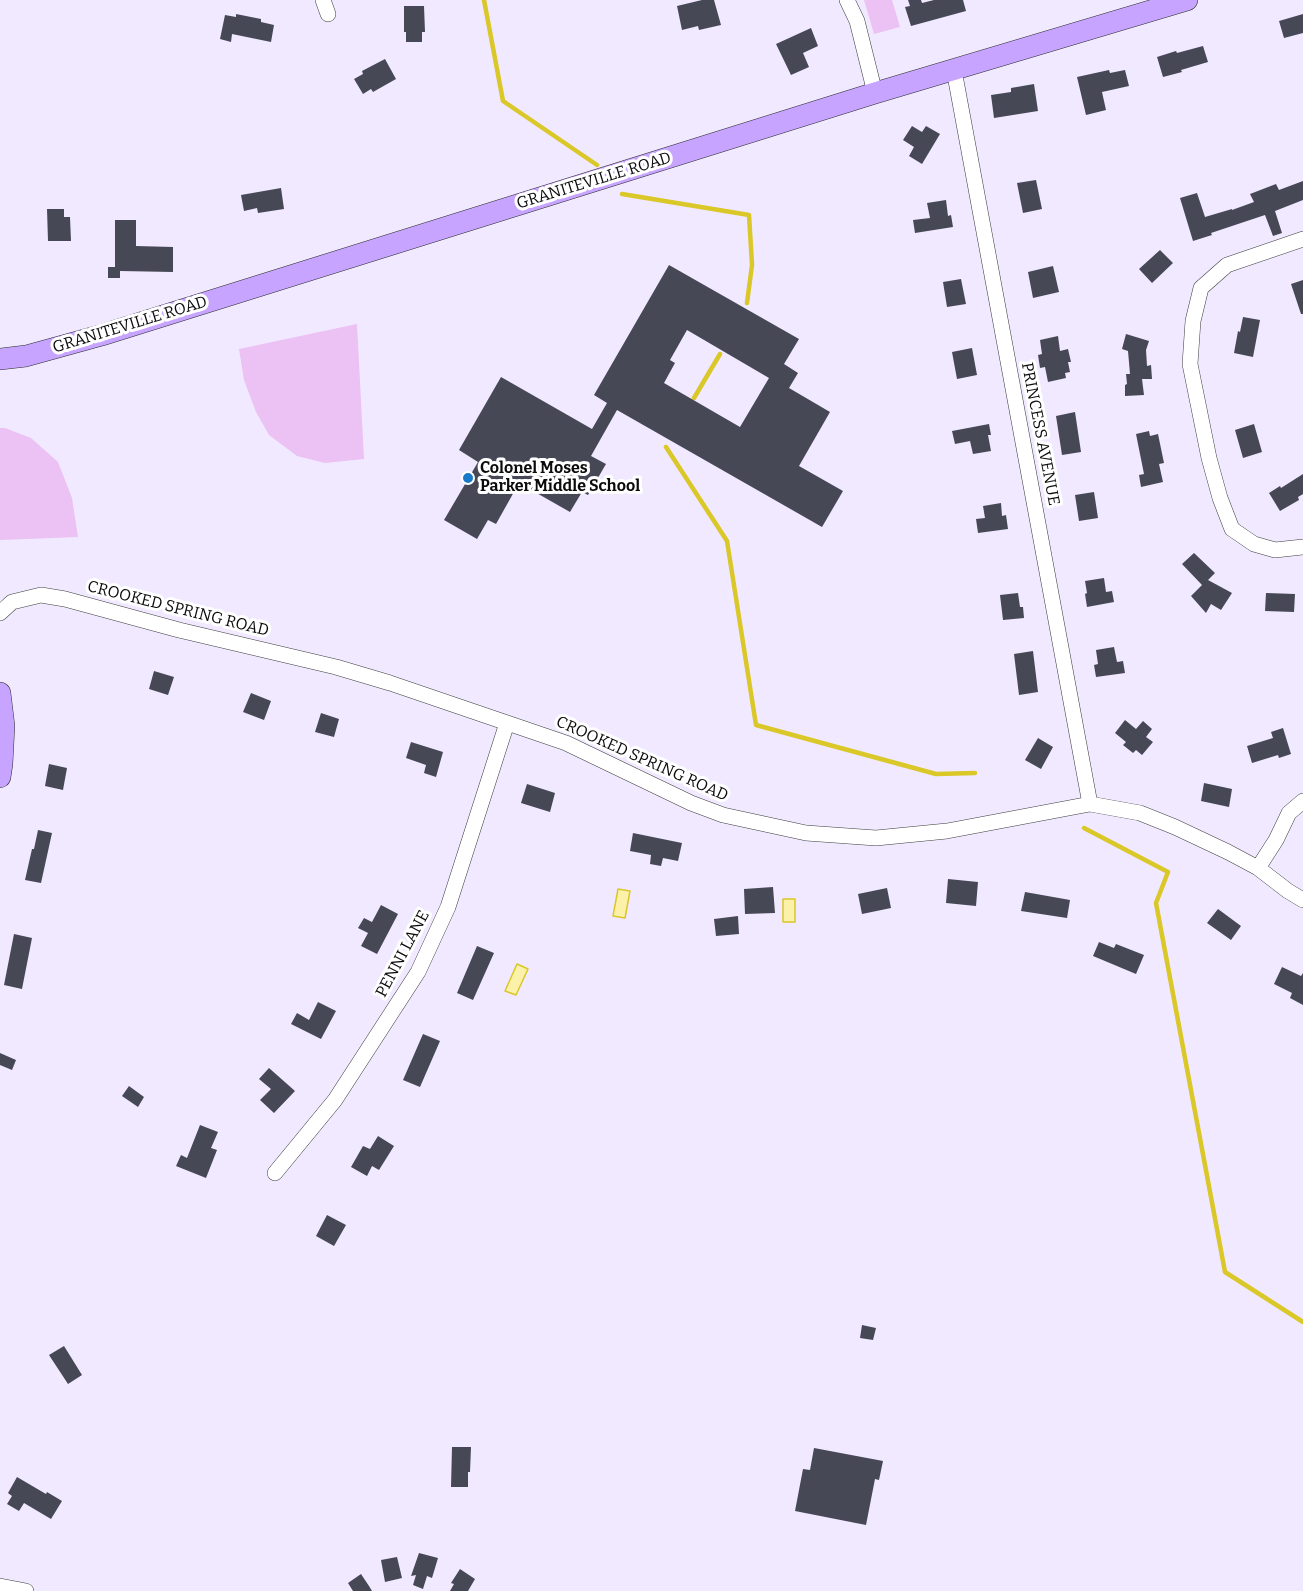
<!DOCTYPE html>
<html>
<head>
<meta charset="utf-8">
<style>
  body { margin:0 }
  canvas { display:block; background:#f0e9ff }
</style>
</head>
<body>
<canvas width="1303" height="1591"></canvas>
<script>
const ctx = document.querySelector('canvas').getContext('2d');
ctx.lineJoin = 'round';
function fillPath(path, color) { ctx.fillStyle = color; ctx.fill(path, 'evenodd'); }
const toPath = rows => new Path2D(rows.map(r => 'M' + r).join(''));
function strokePath(path, color, width, dash) { ctx.strokeStyle = color; ctx.lineWidth = width; ctx.lineCap = dash ? 'butt' : 'round'; ctx.setLineDash(dash || []); ctx.stroke(path); }
function drawText(font, color, halo, rows, align = 'center') {
  ctx.font = font + ' Bitter,serif'; ctx.lineWidth = 6; ctx.setLineDash([]); ctx.textBaseline = 'middle'; ctx.strokeStyle = halo; ctx.fillStyle = color; for (const [text, x, y, turn = 0] of rows) {
    ctx.save(); ctx.translate(x, y); ctx.rotate((+turn || 0) * Math.PI / 180); ctx.textAlign = isNaN(turn) ? turn : align; if (halo) ctx.strokeText(text, 0, 0); ctx.fillText(text, 0, 0); ctx.restore();
  }
}
const pitch = toPath([
  [864,0,892,0,900,27,874,34],
  [357,324,364,459,325,463,297,456,269,435,256,412,244,380,239,349],
  [0,428,5,428,31,438,58,462,72,498,78,537,0,540]
]);
const water = toPath([
  [618,889,630,891,625,918,613,916,618,889],
  [783,899,795,899,795,922,783,922,783,899],
  [517,964,528,969,516,995,505,991,517,964]
]);
const stream = toPath([
  [484,0,503,101,597,165],
  [622,194,749,215,752,265,747,303],
  [694,398,720,354],
  [666,447,727,541,756,725,936,774,975,773],
  [1084,828,1168,872,1156,903,1225,1272,1303,1322]
]);
const building = toPath([
  [702,0,714,0,721,25,699,30,698,26,682,30,677,6],
  [908,0,921,0,922,3,934,0,963,0,966,11,911,26,905,7,910,6],
  [404,6,424,6,425,32,422,32,422,42,406,42,406,32,404,32],
  [236,14,261,19,261,22,274,25,271,42,232,34,231,42,220,39,225,15,236,17],
  [1303,14,1303,33,1284,38,1279,21],
  [811,28,818,46,803,53,809,67,791,75,776,44],
  [1203,46,1208,62,1181,70,1182,72,1163,77,1157,57,1176,51,1177,53],
  [385,59,396,79,373,92,371,89,363,94,354,79,363,74,362,71],
  [1109,70,1110,73,1125,70,1129,86,1102,92,1106,110,1086,115,1077,77],
  [1034,84,1038,111,994,118,991,95,1011,92,1011,88],
  [912,126,922,132,926,126,940,134,922,164,909,156,914,147,903,140],
  [1036,180,1042,209,1023,213,1017,183],
  [1303,181,1303,200,1275,211,1282,233,1273,236,1265,215,1211,233,1212,235,1193,241,1180,198,1197,193,1205,217,1232,209,1232,210,1254,202,1250,194,1276,184,1279,190],
  [281,188,284,209,258,213,257,208,244,211,241,195],
  [946,200,948,216,951,215,953,227,915,233,913,220,930,218,927,203],
  [47,209,64,209,64,217,70,217,71,241,48,241],
  [115,220,136,220,136,246,173,247,173,272,120,271,120,278,108,278,108,267,115,267],
  [1160,250,1173,263,1152,283,1139,269],
  [669,265,799,339,784,364,798,373,789,388,830,412,799,466,843,491,822,527,617,410,591,456,606,464,588,495,582,492,570,512,519,483,496,524,488,520,477,539,444,520,478,462,459,450,501,377,592,429,607,403,594,395],
  [687,330,769,378,740,427,664,383,675,363,670,360],
  [1053,266,1059,292,1033,298,1028,272],
  [961,279,966,304,947,307,943,282],
  [1303,280,1303,314,1301,314,1291,284],
  [1243,317,1260,320,1253,357,1234,353,1238,331,1240,332],
  [1126,334,1149,341,1146,350,1147,366,1151,365,1152,379,1142,379,1144,395,1125,396,1125,385,1127,384,1126,374,1130,374,1128,351,1122,349],
  [1058,336,1060,351,1068,349,1071,362,1068,362,1070,372,1065,373,1066,378,1048,382,1045,367,1040,368,1038,355,1042,354,1040,340],
  [972,348,977,375,957,379,952,352],
  [1075,412,1081,452,1062,455,1056,416],
  [989,424,991,435,988,435,991,451,973,454,970,441,955,444,952,431],
  [1254,424,1262,452,1243,458,1235,430],
  [1149,431,1150,436,1158,434,1164,463,1159,464,1163,482,1141,487,1139,475,1144,474,1136,434],
  [1303,474,1303,494,1298,497,1299,500,1280,511,1269,493,1280,486,1281,488],
  [1094,492,1098,518,1079,521,1075,495],
  [1001,503,1002,516,1006,515,1008,529,978,533,976,519,985,518,983,506],
  [1194,553,1215,573,1208,580,1232,593,1221,610,1211,604,1206,613,1191,596,1202,585,1182,564],
  [1104,578,1106,592,1112,591,1114,602,1087,607,1085,594,1087,593,1085,581],
  [1018,593,1020,607,1023,607,1024,618,1003,620,1000,595],
  [1266,593,1295,594,1294,612,1265,611],
  [1114,647,1117,662,1123,661,1125,673,1096,677,1094,665,1098,664,1096,650],
  [1033,651,1038,692,1019,695,1014,654],
  [154,671,174,677,168,695,149,689],
  [251,693,271,701,264,720,243,712],
  [321,713,339,719,334,737,315,732],
  [1125,720,1136,729,1143,721,1152,729,1146,737,1153,742,1142,755,1136,750,1133,753,1123,745,1126,742,1115,733],
  [1283,728,1291,754,1279,758,1278,755,1252,763,1247,746,1273,738,1271,732],
  [1038,738,1053,747,1041,769,1025,760],
  [411,742,443,752,436,777,424,773,426,765,406,758],
  [49,764,67,768,63,790,45,786],
  [1204,783,1232,789,1229,807,1201,801],
  [527,784,555,793,550,812,521,803],
  [38,830,52,833,41,883,25,880,32,849,34,849],
  [633,833,682,843,678,861,663,858,661,866,650,864,651,855,630,851],
  [948,879,978,882,976,906,946,903],
  [773,887,775,913,745,914,744,889],
  [887,888,891,908,862,914,858,894],
  [1025,892,1070,900,1067,918,1021,911],
  [381,905,398,914,377,954,361,946,368,933,358,928,364,918,372,922],
  [1218,909,1241,926,1231,940,1207,923],
  [738,916,739,934,716,936,714,919],
  [14,934,32,938,22,989,4,985],
  [1099,942,1114,948,1116,944,1144,955,1136,974,1093,956],
  [477,946,494,953,473,1000,457,993],
  [1282,967,1301,976,1303,973,1303,1005,1290,998,1292,993,1274,984],
  [318,1002,336,1011,321,1039,291,1024,297,1013,309,1020],
  [423,1034,440,1041,420,1087,403,1080],
  [0,1053,16,1060,12,1070,0,1065],
  [269,1068,295,1091,274,1113,260,1100,271,1089,259,1079],
  [129,1086,144,1097,138,1107,122,1096],
  [200,1125,218,1132,211,1148,217,1150,206,1178,176,1166,181,1155,187,1158],
  [378,1136,394,1146,379,1170,372,1166,367,1176,351,1167,363,1146,370,1149],
  [327,1215,346,1225,334,1246,316,1236],
  [862,1325,876,1328,873,1340,860,1338],
  [64,1346,82,1375,68,1384,49,1355],
  [452,1447,471,1447,470,1472,468,1472,468,1487,451,1487],
  [814,1448,883,1461,879,1480,875,1479,866,1525,795,1511,803,1469,810,1470],
  [17,1477,46,1494,47,1492,62,1501,51,1519,24,1503,19,1511,7,1504,12,1496,8,1493],
  [419,1553,438,1558,432,1578,427,1576,423,1589,413,1585,416,1575,411,1576],
  [397,1557,402,1578,385,1582,381,1560],
  [460,1569,475,1579,468,1591,450,1591,454,1584,451,1583],
  [361,1574,369,1586,372,1591,353,1591,348,1583]
]);
const street = toPath([
  [323,0,328,14],
  [847,0,857,21,875,93],
  [954,70,1090,804],
  [1303,239,1227,265,1201,288,1193,321,1190,364,1209,458,1220,498,1232,529,1254,544,1275,550,1303,547],
  [0,613,12,602,41,595,65,599,179,630,336,667,390,683,566,743,691,803,723,815,806,833,876,838,947,831,1090,804,1140,813,1175,827,1228,852,1258,868,1288,891,1303,900],
  [1258,868,1276,840,1289,813,1303,801],
  [275,1173,335,1100,418,972,448,907,507,723],
  [0,1586,26,1591]
]);
const secondary = toPath([
  [0,359,26,356,102,335,875,93,1187,0],
  [0,693,4,726,2,764,0,777]
]);
const markers = [
  [468,478,6,"#1779c7"]
];
const streetNames = [
  ["GRANITEVILLE ROAD",594,181,-17],
  ["GRANITEVILLE ROAD",130,325,-17],
  ["PRINCESS AVENUE",1040,434,79],
  ["CROOKED SPRING ROAD",178,609,14],
  ["CROOKED SPRING ROAD",642,759,24],
  ["PENNI LANE",403,954,-62]
];
const poiNames = [
  ["Colonel Moses",480,469],
  ["Parker Middle School",480,487]
];
fillPath(pitch, '#ebc2f3');
fillPath(water, '#fcf1a8');
strokePath(water, '#dac728', 1.5);
strokePath(stream, '#dac728', 4.5);
fillPath(building, '#474855');
strokePath(street, '#3e3e3e', 16);
strokePath(secondary, '#2d2d2d', 22);
strokePath(street, '#fff', 15);
strokePath(secondary, '#c7a4ff', 21);
for (const [x, y, r, color] of markers) { const dot = new Path2D(); dot.arc(x, y, r, 0, 2 * Math.PI); ctx.fillStyle = color; ctx.fill(dot); strokePath(dot, '#fff', 2); }
drawText('16px', '#0b0b0b', '#fff', streetNames);
drawText('bold 16px', '#0b0b0b', '#fff', poiNames, 'left');
</script>
</body>
</html>
